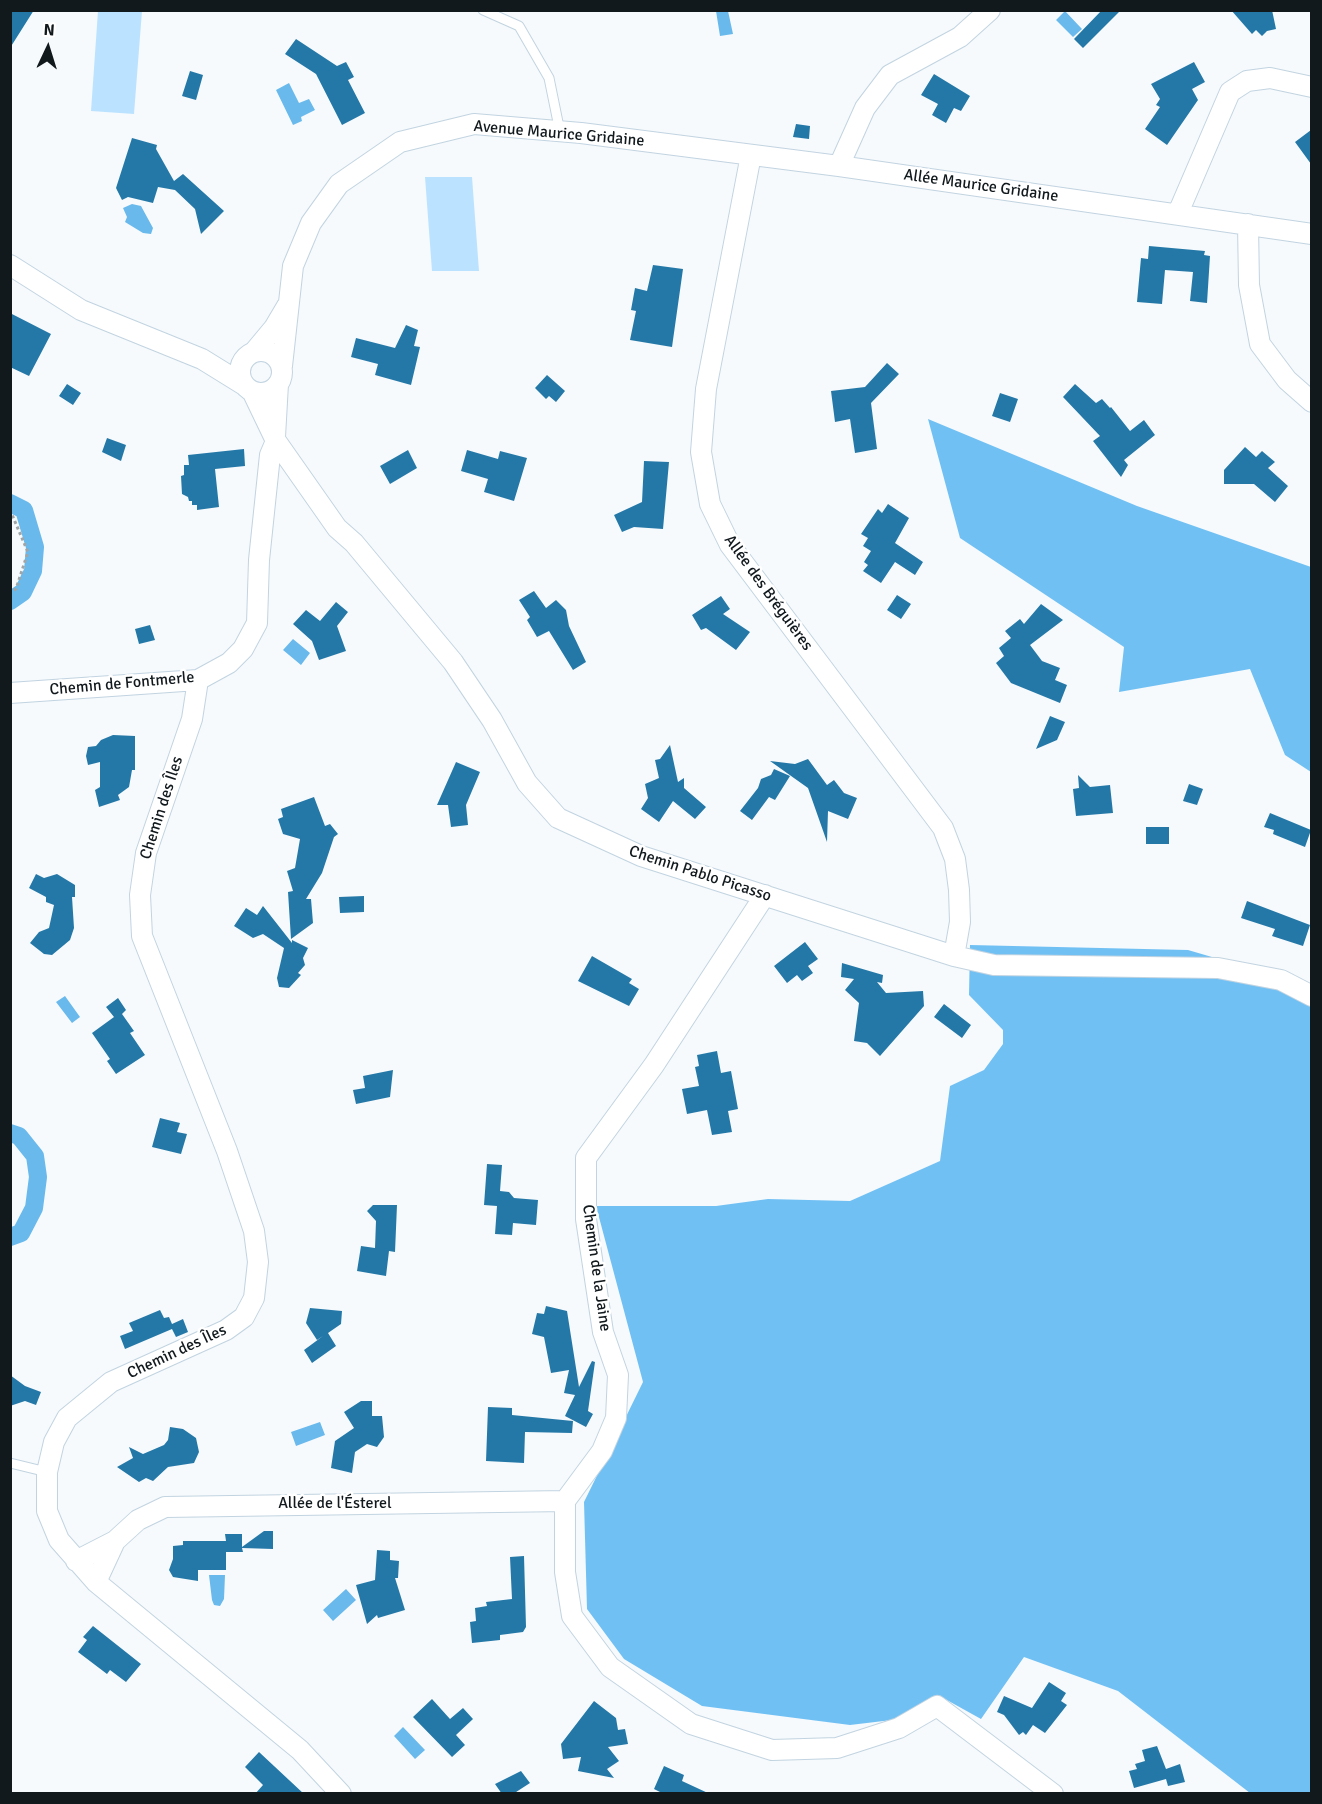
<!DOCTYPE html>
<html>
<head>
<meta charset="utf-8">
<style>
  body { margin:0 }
  #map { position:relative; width:1322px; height:1804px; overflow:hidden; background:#f6fafc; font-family:Signika,sans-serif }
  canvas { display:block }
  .frame { position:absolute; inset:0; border:12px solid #12191d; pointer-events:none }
  .north { position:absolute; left:18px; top:18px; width:60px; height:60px; -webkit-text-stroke:4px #fff; paint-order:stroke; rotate:4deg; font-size:16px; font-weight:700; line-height:24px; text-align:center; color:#12191d }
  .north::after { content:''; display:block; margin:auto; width:21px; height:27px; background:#12191d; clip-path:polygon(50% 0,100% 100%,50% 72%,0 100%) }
</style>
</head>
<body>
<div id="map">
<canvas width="1322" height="1804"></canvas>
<div class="frame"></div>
<div class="north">N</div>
</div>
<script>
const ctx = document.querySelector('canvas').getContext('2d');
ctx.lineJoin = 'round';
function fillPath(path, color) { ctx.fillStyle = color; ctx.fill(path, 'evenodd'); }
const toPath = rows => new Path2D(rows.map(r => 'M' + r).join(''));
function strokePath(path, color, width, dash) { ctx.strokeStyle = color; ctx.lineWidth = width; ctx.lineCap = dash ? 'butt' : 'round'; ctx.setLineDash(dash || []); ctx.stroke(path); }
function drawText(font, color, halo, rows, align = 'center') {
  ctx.font = font + ' Signika,sans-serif'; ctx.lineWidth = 5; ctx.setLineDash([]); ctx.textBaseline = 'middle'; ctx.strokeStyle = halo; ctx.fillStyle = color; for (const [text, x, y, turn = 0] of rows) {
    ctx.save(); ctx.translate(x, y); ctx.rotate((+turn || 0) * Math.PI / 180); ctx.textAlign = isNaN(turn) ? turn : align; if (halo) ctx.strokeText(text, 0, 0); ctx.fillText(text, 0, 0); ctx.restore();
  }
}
const green = toPath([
  [98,11,142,11,134,114,91,111],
  [425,177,472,177,479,271,432,271]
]);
const forest = toPath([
  [928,419,1137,506,1311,567,1311,772,1285,755,1250,669,1119,692,1124,647,960,538],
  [970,945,1188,950,1311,986,1311,1793,1250,1793,1118,1691,1024,1657,981,1719,945,1699,932,1698,892,1720,850,1725,702,1706,624,1659,587,1609,584,1502,643,1382,596,1206,716,1206,768,1199,850,1201,940,1161,950,1086,984,1070,1003,1044,1003,1030,969,995]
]);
const water = toPath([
  [716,11,728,11,733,34,720,36],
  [1065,11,1082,29,1073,37,1056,20],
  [289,83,299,103,309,99,315,110,301,117,302,121,293,125,276,90],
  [132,204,141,206,153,228,151,234,143,233,125,222,127,217,123,208],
  [293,639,310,653,301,665,283,650],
  [65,996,80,1017,72,1023,56,1002],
  [320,1422,325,1435,296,1446,291,1432],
  [209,1575,225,1575,224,1599,220,1606,214,1605,212,1600],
  [346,1589,356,1600,333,1621,323,1610],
  [403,1727,425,1750,415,1759,394,1736]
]);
const canal = toPath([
  [10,503,24,510,35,547,33,571,23,592,10,601],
  [10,1133,19,1136,35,1156,38,1177,34,1208,21,1233,10,1237]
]);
const building = toPath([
  [10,10,34,10,10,48],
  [1102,10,1121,10,1083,48,1074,39],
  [1231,10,1272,10,1276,29,1267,31,1262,36,1256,30,1252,34],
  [296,39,337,66,346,62,354,77,348,80,365,113,342,125,316,74,285,54],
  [1194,62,1205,82,1192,89,1198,100,1167,145,1145,129,1160,107,1156,105,1160,99,1151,84],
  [190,71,203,75,196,100,182,96],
  [934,74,970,96,961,111,954,108,946,123,932,115,938,104,921,95],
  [796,124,810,126,809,139,793,137],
  [1311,130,1311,164,1295,142],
  [132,138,157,145,156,149,174,181,183,174,224,211,201,234,195,209,175,190,158,187,153,203,128,197,122,200,116,188],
  [1149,246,1205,251,1204,255,1210,256,1207,303,1190,301,1193,272,1165,270,1162,304,1137,302,1141,258,1148,259],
  [653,265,683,269,672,347,630,340,636,311,631,310,635,288,647,291],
  [10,313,51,334,29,376,10,367],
  [406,325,418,330,414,346,420,347,411,385,375,375,378,364,351,357,356,338,395,348],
  [887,363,899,374,871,403,877,449,855,453,850,419,835,422,831,391,865,387],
  [547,375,565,391,556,402,549,396,546,399,535,388],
  [67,384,81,393,73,405,59,396],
  [1075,384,1096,403,1102,399,1110,408,1111,407,1130,431,1144,420,1155,435,1124,460,1128,465,1121,477,1093,441,1100,436,1063,397],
  [1000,393,1018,399,1010,422,992,416],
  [107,438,126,445,121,461,102,452],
  [1245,447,1256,457,1262,451,1275,462,1268,468,1288,486,1275,502,1254,484,1224,484,1224,470],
  [244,449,245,466,215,469,219,507,197,510,197,505,192,505,192,501,189,501,188,497,182,494,181,476,184,475,184,465,189,465,188,455],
  [408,450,417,468,390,484,380,466],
  [467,450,498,459,500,451,527,458,514,501,484,492,488,479,461,471],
  [644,461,669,462,663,529,634,527,622,532,614,515,642,502],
  [888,504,909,518,895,543,923,562,915,575,895,562,881,583,863,571,868,565,864,562,871,551,863,546,868,538,861,534,878,509,882,513],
  [534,591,546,608,556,600,566,610,569,626,586,662,573,670,549,631,537,637,527,620,530,617,519,600],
  [897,595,911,604,901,619,887,610],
  [721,596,730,609,723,614,750,632,736,650,706,628,701,630,692,615],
  [336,602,348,612,337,626,346,651,319,660,312,641,293,624,306,610,320,621],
  [1041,604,1063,620,1030,645,1042,661,1060,668,1055,680,1067,685,1060,703,1011,683,996,663,1004,656,999,648,1011,638,1005,631,1020,619,1024,624],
  [150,625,155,640,139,644,135,629],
  [1050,716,1065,722,1057,740,1036,749],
  [113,735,135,736,135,770,132,770,129,787,118,795,120,800,99,807,95,790,100,787,100,762,88,765,86,756,88,747,96,746,101,740],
  [670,745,678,782,684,778,684,788,706,807,695,819,673,801,659,822,641,809,648,798,645,784,659,778,655,760,660,759],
  [808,759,827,785,834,780,844,793,857,798,848,819,828,811,827,842,808,788,770,761,795,764],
  [456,762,480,772,466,805,468,825,451,827,448,805,437,805],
  [774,769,790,776,775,800,769,797,752,820,740,811,758,788,761,779,771,775],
  [1078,775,1090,787,1110,785,1113,813,1076,816,1073,789,1079,788],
  [1189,784,1203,789,1197,805,1183,801],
  [314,797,325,826,330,824,338,834,334,837,322,873,306,899,311,899,313,923,291,939,288,892,293,891,287,871,295,868,300,839,283,834,278,819,283,817,281,809],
  [1270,813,1311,830,1305,847,1273,834,1274,830,1264,827],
  [1146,827,1169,827,1169,844,1146,844],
  [36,874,44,878,57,874,75,885,75,897,72,897,74,928,70,940,52,955,44,954,30,943,39,932,49,928,54,905,46,902,46,897,29,888],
  [364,896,364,912,340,913,339,897],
  [1247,901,1310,925,1303,946,1272,936,1275,929,1241,918],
  [263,906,292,943,292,940,308,948,303,958,305,965,298,973,301,975,289,988,279,987,277,978,284,948,263,934,253,938,234,926,246,908,257,915],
  [805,942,818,959,808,966,813,973,802,981,797,975,787,983,774,966],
  [592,956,632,979,629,983,639,989,629,1006,578,981],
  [842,963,883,975,882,983,877,982,886,993,923,991,924,1006,880,1056,867,1043,854,1041,859,1003,845,990,854,979,841,977],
  [118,998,126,1010,122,1014,134,1031,130,1033,145,1055,116,1074,107,1061,110,1059,92,1033,114,1017,106,1007],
  [944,1004,971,1025,962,1038,934,1017],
  [717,1051,721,1073,731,1071,738,1109,728,1111,732,1132,712,1135,707,1110,687,1114,682,1089,699,1086,695,1067,699,1066,697,1055],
  [393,1070,390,1097,356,1104,353,1090,365,1088,363,1076],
  [160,1118,180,1123,177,1132,187,1134,181,1154,152,1147],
  [487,1164,502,1165,500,1191,509,1192,514,1198,538,1200,536,1225,513,1223,512,1235,495,1234,497,1206,484,1205],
  [373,1205,397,1205,395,1252,389,1251,386,1276,357,1271,361,1246,375,1248,376,1221,367,1211],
  [546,1306,567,1311,579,1387,592,1361,595,1362,588,1411,593,1414,586,1427,565,1416,575,1395,564,1393,569,1370,551,1373,544,1337,532,1334,537,1313,544,1314],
  [310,1308,342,1311,341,1324,328,1333,336,1346,312,1363,304,1350,323,1336,317,1340,306,1323],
  [160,1310,164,1318,169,1317,172,1324,183,1319,188,1332,176,1337,172,1329,125,1349,120,1336,133,1331,129,1323],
  [10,1375,25,1386,41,1392,36,1405,25,1401,10,1406],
  [361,1401,372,1401,372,1416,382,1416,384,1437,377,1447,367,1444,355,1452,352,1473,331,1468,335,1441,354,1428,344,1412],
  [488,1407,512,1408,512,1415,573,1421,572,1433,525,1432,524,1463,486,1461],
  [170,1427,183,1429,196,1438,199,1452,194,1463,168,1467,153,1481,146,1478,139,1482,117,1467,133,1458,129,1447,143,1454,164,1445,168,1440],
  [264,1531,273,1531,273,1549,242,1548,243,1552,226,1552,226,1544,226,1570,198,1570,198,1581,173,1577,169,1570,173,1559,173,1546,183,1545,183,1541,226,1541,225,1534,242,1534,242,1547],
  [377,1550,390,1551,390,1560,399,1561,398,1578,395,1578,405,1610,378,1618,377,1615,367,1624,356,1585,375,1580],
  [524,1556,526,1627,523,1632,500,1635,500,1640,472,1643,470,1622,476,1621,475,1608,487,1606,486,1602,512,1599,510,1557],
  [93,1626,141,1664,126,1682,110,1670,107,1674,78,1652,87,1640,83,1637],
  [1049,1682,1066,1693,1061,1701,1067,1705,1045,1733,1033,1725,1026,1735,1023,1732,1019,1735,1004,1715,997,1712,1004,1696,1032,1708],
  [432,1699,450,1719,463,1708,473,1719,456,1735,465,1745,452,1757,413,1717],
  [594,1701,616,1718,618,1730,625,1729,628,1744,608,1747,619,1761,607,1769,614,1778,578,1771,581,1757,563,1759,561,1744],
  [1157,1746,1166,1769,1180,1764,1185,1782,1168,1786,1166,1779,1134,1788,1129,1771,1137,1769,1135,1764,1145,1761,1142,1750],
  [259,1752,304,1794,255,1794,263,1785,245,1767],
  [664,1766,684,1775,682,1781,710,1794,664,1794,654,1789],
  [521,1771,530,1783,513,1794,502,1794,495,1784]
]);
const path = toPath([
  [10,510,28,552,16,589,10,592]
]);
const lane = toPath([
  [483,10,519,26,549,78,560,132],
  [10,1463,47,1472]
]);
const street = toPath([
  [751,155,706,389,701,452,710,504,730,545,943,828,955,859,959,890,960,922,954,956],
  [839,166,865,108,890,75,960,37,990,10],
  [1178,213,1230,92,1247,81,1270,78,1312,87],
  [1248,224,1249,285,1260,344,1287,380,1312,402],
  [10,265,81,310,202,359,244,385],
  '240 372a21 21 0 1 1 42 0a21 21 0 1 1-42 0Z',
  [254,352,274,328,287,306],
  [282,366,293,266,311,223,339,184,400,142,474,124,581,133,839,166,1312,234],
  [252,391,276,441,337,528,354,543,453,662,492,720,527,783,558,818,641,856,954,956,994,965,1218,968,1281,980,1312,996],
  [275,437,278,384],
  [198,680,192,719,146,853,140,895,142,936,227,1151,254,1231,258,1262,254,1298,244,1317,226,1330,111,1382,67,1418,54,1442,47,1472,47,1511,59,1540,96,1582,300,1750,341,1794],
  [10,693,198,680,229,663,243,649,257,623,259,560,270,455,276,441],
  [765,895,654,1065,586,1158,586,1219,603,1332,618,1375,616,1418,602,1451,565,1501,565,1572,572,1616,610,1667,691,1724,772,1750,837,1748,899,1728,937,1706,1053,1794],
  [76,1561,115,1541,138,1520,165,1507,565,1501],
  [96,1582,115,1541]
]);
const streetNames = [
  ["Avenue Maurice Gridaine",559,134,5],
  ["Allée Maurice Gridaine",981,186,8],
  ["Allée des Bréguières",768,593,54],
  ["Chemin de Fontmerle",122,684,-5],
  ["Chemin des Îles",162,808,-72],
  ["Chemin Pablo Picasso",700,874,18],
  ["Chemin de la Jaine",596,1268,82],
  ["Chemin des Îles",177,1352,-25],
  ["Allée de l'Ésterel",335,1504]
];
fillPath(green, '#bbe3ff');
fillPath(forest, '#71c0f4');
fillPath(water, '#69b9ec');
strokePath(canal, '#69b9ec', 18);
fillPath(building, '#2478a8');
strokePath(lane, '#c2d4e1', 11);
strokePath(street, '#c2d4e1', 22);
strokePath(path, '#a0a5a8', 3, [3, 3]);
strokePath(lane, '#fff', 9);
strokePath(street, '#fff', 20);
drawText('16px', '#12191d', '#fff', streetNames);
</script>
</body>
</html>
